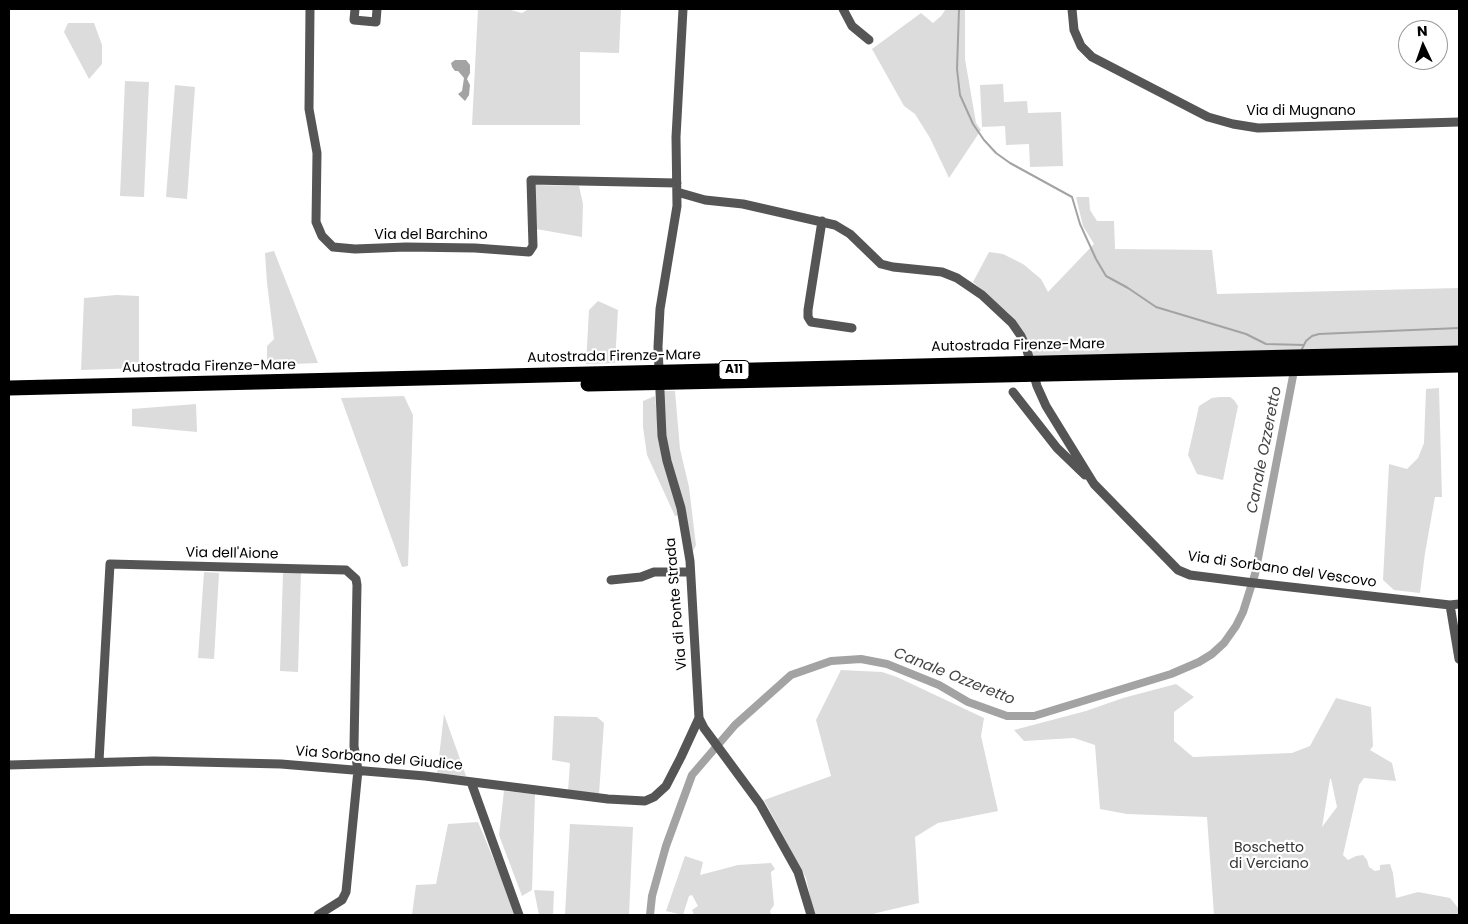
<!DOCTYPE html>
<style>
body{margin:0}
#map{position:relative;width:1468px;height:924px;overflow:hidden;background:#fff;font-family:Poppins,sans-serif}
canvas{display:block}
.frame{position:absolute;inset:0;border:10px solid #000;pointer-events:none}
.north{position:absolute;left:1398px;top:20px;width:50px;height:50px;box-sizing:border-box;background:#fff;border:1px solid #999;border-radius:50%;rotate:357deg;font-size:14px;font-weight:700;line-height:20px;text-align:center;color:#000}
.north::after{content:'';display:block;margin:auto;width:18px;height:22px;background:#000;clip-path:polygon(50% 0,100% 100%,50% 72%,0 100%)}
</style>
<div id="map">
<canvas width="1468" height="924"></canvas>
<div class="frame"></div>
<div class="north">N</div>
</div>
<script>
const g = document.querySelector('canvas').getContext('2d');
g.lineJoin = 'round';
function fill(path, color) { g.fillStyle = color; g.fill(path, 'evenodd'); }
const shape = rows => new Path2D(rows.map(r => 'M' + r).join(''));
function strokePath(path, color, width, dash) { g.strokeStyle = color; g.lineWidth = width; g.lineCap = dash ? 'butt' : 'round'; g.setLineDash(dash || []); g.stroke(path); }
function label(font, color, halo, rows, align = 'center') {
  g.font = font + ' Poppins,sans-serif'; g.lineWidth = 4.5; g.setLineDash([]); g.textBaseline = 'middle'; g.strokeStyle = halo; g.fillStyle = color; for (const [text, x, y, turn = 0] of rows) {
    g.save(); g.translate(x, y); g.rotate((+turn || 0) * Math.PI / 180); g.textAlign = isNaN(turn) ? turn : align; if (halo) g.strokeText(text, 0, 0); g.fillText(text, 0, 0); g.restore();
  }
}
fill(shape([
 [478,9,507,9,522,13,529,9,621,9,619,53,580,52,580,125,472,125],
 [946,9,965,9,965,59,976,123,981,130,949,178,930,138,915,114,904,106,872,49,921,13,933,23,941,16],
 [68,23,94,23,102,45,102,64,89,79,64,32],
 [125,81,149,82,144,197,120,196],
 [1003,84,1004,102,1027,101,1028,113,1061,112,1063,166,1030,167,1029,144,1006,145,1005,126,982,127,980,85],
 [175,85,195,87,187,199,166,197],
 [534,185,579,186,583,204,582,237,536,229],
 [1076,197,1089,197,1090,210,1097,221,1114,221,1115,249,1212,250,1217,294,1459,288,1459,346,1033,357,1023,331,1008,313,973,282,989,252,1003,254,1023,264,1041,279,1048,292,1094,244,1083,226],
 [274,251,318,363,267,365,267,346,274,339,267,283,265,253],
 [116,295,139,296,139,368,81,370,84,298],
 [598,301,618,310,615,363,586,364,589,310],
 [1439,388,1442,497,1435,497,1425,553,1420,593,1394,590,1383,580,1389,464,1407,469,1418,458,1424,443,1426,389],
 [662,391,675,391,680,449,689,487,694,529,696,545,693,551,664,443],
 [404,396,413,415,408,566,402,567,341,398],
 [655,396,658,426,680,515,675,516,647,455,643,427,643,401],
 [1220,397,1230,397,1234,400,1238,406,1223,480,1197,474,1188,455,1199,406,1212,398],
 [196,404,197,432,132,426,132,409],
 [204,572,219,573,214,659,198,658],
 [283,573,301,573,298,672,280,671],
 [841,670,882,672,897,677,984,718,981,736,998,811,938,823,915,837,919,903,868,915,814,915,806,878,764,800,831,776,816,720],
 [1176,684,1194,697,1174,712,1174,741,1193,757,1292,753,1310,746,1336,698,1371,707,1373,746,1370,750,1392,763,1396,781,1364,778,1359,785,1343,855,1348,860,1356,856,1363,855,1367,860,1369,867,1375,871,1380,870,1380,865,1390,864,1393,873,1396,898,1418,892,1450,898,1459,909,1459,915,1214,915,1207,817,1127,814,1100,809,1095,745,1074,738,1024,741,1014,730,1086,711,1123,698],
 [1331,779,1337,807,1322,827,1330,779],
 [444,714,466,776,437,774],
 [554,716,597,717,604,723,599,794,568,791,570,763,552,760],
 [504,791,535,794,532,890,522,896,499,835],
 [478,822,511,901,515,915,412,915,416,885,436,884,448,824],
 [570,824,633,827,629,915,565,915],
 [685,856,703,862,700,875,738,865,771,863,775,869,771,872,774,905,770,911,771,915,694,915,692,910,698,906,692,895,689,896,683,915,666,911],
 [534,890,554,891,553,915,539,915]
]), '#dcdcdc');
fill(shape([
 [455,60,466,60,470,65,470,73,467,79,470,85,469,95,465,101,458,94,462,91,464,78,458,71,455,71,452,67,451,63]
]), '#a3a3a3');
strokePath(shape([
 [959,9,957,69,960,95,973,124,984,140,996,153,1010,163,1072,197,1080,224,1096,259,1106,276,1128,288,1156,307,1246,334,1266,344,1304,345],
 [1302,349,1306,341,1312,336,1319,334,1459,328]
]), '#a3a3a3', 2);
strokePath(shape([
 [650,915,652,896,666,846,692,775,735,725,791,675,831,661,861,659,887,664,939,685,968,702,1007,716,1034,716,1171,674,1199,662,1212,654,1224,643,1236,626,1243,612,1255,574,1293,376]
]), '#a3a3a3', 8);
strokePath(shape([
 [310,9,309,109,317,153,316,222,322,236,333,247,355,249,406,247,475,248,529,252,533,246,531,180,677,183],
 [355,9,354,20,376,22,377,9],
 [683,9,676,137,677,206,660,309,658,347,662,436,667,461,681,508,690,561,699,718,704,728,760,804,798,872,811,915],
 [843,9,852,26,869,40],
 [1072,9,1074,30,1081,46,1092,57,1208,117,1233,124,1258,128,1459,122],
 [677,192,705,200,743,204,835,225,850,234,881,264,893,267,942,272,957,278,982,295,1012,323,1021,336,1026,347,1037,386,1046,406,1094,484,1178,570,1190,575,1246,582,1450,605,1459,604],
 [822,221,808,310,808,317,811,322,852,328],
 [1013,392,1057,448,1085,475],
 [611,580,641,577,654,572,690,572],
 [1450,605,1459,659],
 [99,761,110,564,346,570,356,579,357,585,354,746,358,770,346,892,342,900,318,915],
 [9,765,154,761,281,764,425,776,608,799,645,801,654,797,666,786,681,757,699,718],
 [471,782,519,915]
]), '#555', 9);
strokePath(shape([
 [588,384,1459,365],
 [9,388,1459,353]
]), '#000', 15);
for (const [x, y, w] of [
 [734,370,30]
]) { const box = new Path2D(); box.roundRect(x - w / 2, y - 9.5, w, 19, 4); g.fillStyle = '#fff'; g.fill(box); strokePath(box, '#000', 1); }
label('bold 12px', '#000', null, [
 ["A11",734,370]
]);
label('14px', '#000', '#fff', [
 ["Via di Mugnano",1301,111],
 ["Via del Barchino",431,235],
 ["Autostrada Firenze-Mare",1018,346,-1],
 ["Autostrada Firenze-Mare",614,357,-1],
 ["Autostrada Firenze-Mare",209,367,-1],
 ["Via dell'Aione",232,554,1],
 ["Via di Sorbano del Vescovo",1282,570,8],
 ["Via di Ponte Strada",677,604,-95],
 ["Via Sorbano del Giudice",379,759,5]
]);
label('14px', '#333', '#fff', [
 ["Boschetto",1269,848],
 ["di Verciano",1269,864]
]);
label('italic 15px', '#444', '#fff', [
 ["Canale Ozzeretto",1265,450,-79],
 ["Canale Ozzeretto",954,677,22]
]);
</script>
